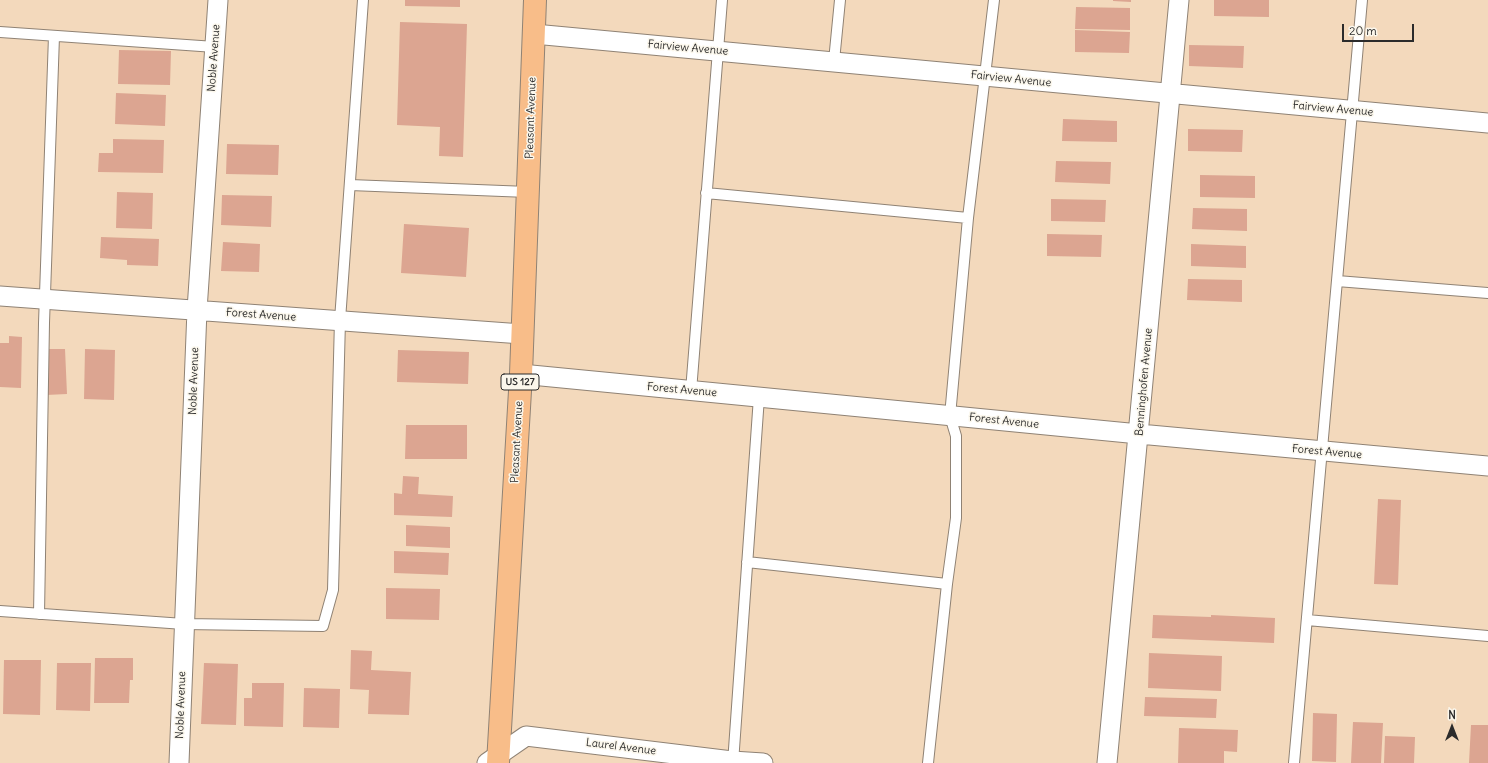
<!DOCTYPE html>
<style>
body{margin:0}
#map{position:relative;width:1488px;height:763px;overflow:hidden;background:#f3d9bc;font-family:Delius,sans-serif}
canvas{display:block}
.north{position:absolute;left:1432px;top:707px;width:40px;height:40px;-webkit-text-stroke:3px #fbf7ec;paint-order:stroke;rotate:0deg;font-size:11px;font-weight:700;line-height:16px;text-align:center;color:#2b2b2b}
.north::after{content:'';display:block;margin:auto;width:14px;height:18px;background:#2b2b2b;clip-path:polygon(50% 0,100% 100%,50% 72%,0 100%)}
.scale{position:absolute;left:1342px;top:24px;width:72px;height:18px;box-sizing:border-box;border:2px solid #2b2b2b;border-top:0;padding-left:5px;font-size:12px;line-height:14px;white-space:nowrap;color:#2b2b2b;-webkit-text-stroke:3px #fbf7ec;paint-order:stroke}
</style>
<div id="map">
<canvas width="1488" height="763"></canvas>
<div class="north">N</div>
<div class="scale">20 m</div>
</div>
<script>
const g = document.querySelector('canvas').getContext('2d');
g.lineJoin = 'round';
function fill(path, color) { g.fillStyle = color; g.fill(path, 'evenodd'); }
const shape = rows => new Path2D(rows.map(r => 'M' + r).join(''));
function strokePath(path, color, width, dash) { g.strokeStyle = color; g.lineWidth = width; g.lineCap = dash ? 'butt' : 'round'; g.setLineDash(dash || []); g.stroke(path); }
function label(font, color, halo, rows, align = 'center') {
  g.font = font + ' Delius,sans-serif'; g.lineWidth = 3; g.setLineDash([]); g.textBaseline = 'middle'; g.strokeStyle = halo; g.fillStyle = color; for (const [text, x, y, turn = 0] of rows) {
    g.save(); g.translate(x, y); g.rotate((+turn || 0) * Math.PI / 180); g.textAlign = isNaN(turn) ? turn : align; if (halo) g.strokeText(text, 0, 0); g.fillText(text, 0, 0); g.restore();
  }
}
fill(shape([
 [405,0,460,0,460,7,405,6],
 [1113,0,1131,0,1131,2,1113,1],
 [1214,0,1269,0,1269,17,1214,16],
 [1076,7,1130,8,1130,30,1075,29],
 [400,22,467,24,463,157,439,156,440,127,397,125],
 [1075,30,1130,32,1129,53,1075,52],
 [1189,45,1244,46,1243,68,1189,66],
 [119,50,171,51,170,85,118,84],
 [116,93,166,95,165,126,115,124],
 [1063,119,1117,121,1117,142,1062,141],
 [1188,129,1243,130,1242,152,1188,151],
 [113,139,164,140,163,173,98,172,99,153,113,153],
 [227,144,279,145,278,175,226,174],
 [1056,161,1111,162,1110,184,1055,182],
 [1200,175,1255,176,1255,198,1200,197],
 [117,192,153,193,152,229,116,228],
 [222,195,272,196,271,227,221,225],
 [1051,199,1106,200,1105,222,1051,221],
 [1193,208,1247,209,1247,231,1192,229],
 [404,224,469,228,466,277,401,273],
 [1047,234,1102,235,1101,257,1047,256],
 [101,237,159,239,158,266,127,265,127,260,100,258],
 [223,242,260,244,259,272,221,271],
 [1191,244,1246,246,1246,268,1191,266],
 [1188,279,1242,280,1242,302,1187,300],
 [9,336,22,337,21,388,0,387,0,343,9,343],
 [44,349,65,349,67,394,46,395],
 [85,349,115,350,114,400,84,399],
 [398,350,469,352,468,384,397,382],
 [406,425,467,425,467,459,405,459],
 [403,476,419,477,418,494,453,496,452,517,394,515,394,493,402,494],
 [1378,499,1401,500,1398,585,1374,584],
 [406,525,450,527,450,548,406,546],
 [394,551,449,553,448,575,394,573],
 [386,588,440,589,439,620,386,619],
 [1153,615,1211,617,1211,615,1275,618,1274,643,1152,638],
 [351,650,372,651,371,670,411,672,409,715,368,714,369,690,350,689],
 [1149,653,1222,656,1221,691,1148,688],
 [95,658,133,658,133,680,130,680,129,703,94,703],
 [4,660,41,660,40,715,3,714],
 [57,663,91,663,90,711,56,710],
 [204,663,238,664,236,725,201,724],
 [252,683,284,683,283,727,244,726,244,698,252,698],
 [304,688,340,689,339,728,303,727],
 [1145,697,1217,699,1216,718,1144,716],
 [1313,713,1337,714,1336,762,1312,761],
 [1353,722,1383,723,1381,763,1351,763],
 [1471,725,1488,725,1488,763,1469,763],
 [1179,728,1238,730,1237,752,1224,751,1224,763,1178,763],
 [1385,736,1415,737,1414,763,1384,763]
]), '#dca591');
const service = shape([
 [0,32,215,47],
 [834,61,840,0],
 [350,185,528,192],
 [706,193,968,218],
 [1337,281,1488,293],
 [691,391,722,0],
 [747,562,947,584],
 [0,611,184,624,323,626,333,590,340,320,363,0],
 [39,614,44,323,54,36],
 [1307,620,1488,636],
 [733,763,759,397],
 [928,763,947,584,956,518,956,436,950,416,968,218,994,0],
 [1294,763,1362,0]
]);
const minor = shape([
 [534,34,1488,123],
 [0,296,522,334],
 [521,374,1139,434,1488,466],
 [179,763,197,310,218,0],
 [487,763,526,736,732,761,763,763],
 [1107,763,1179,0]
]);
const primary = shape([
 [498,763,521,374,535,0]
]);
strokePath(service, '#8f8274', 12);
strokePath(minor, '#8f8274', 21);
strokePath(primary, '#8f8274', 24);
strokePath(service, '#fff', 10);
strokePath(minor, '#fff', 19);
strokePath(primary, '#f8bd89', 22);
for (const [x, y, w] of [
 [520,382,38]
]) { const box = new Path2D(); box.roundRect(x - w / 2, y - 8, w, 16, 3); g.fillStyle = '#fbf7ec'; g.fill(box); strokePath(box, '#2b2b2b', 1); }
label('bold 10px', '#2b2b2b', null, [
 ["US 127",520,382]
]);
label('11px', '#2b2b2b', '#fbf7ec', [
 ["Fairview Avenue",688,48,5],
 ["Noble Avenue",214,58,-86],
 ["Fairview Avenue",1011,79,6],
 ["Fairview Avenue",1333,109,5],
 ["Pleasant Avenue",531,118,-88],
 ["Forest Avenue",261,315,4],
 ["Noble Avenue",194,381,-88],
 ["Benninghofen Avenue",1144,382,-85],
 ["Forest Avenue",682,390,5],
 ["Forest Avenue",1004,421,6],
 ["Pleasant Avenue",517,442,-87],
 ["Forest Avenue",1327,452,5],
 ["Noble Avenue",181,705,-88],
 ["Laurel Avenue",621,747,7]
]);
</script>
